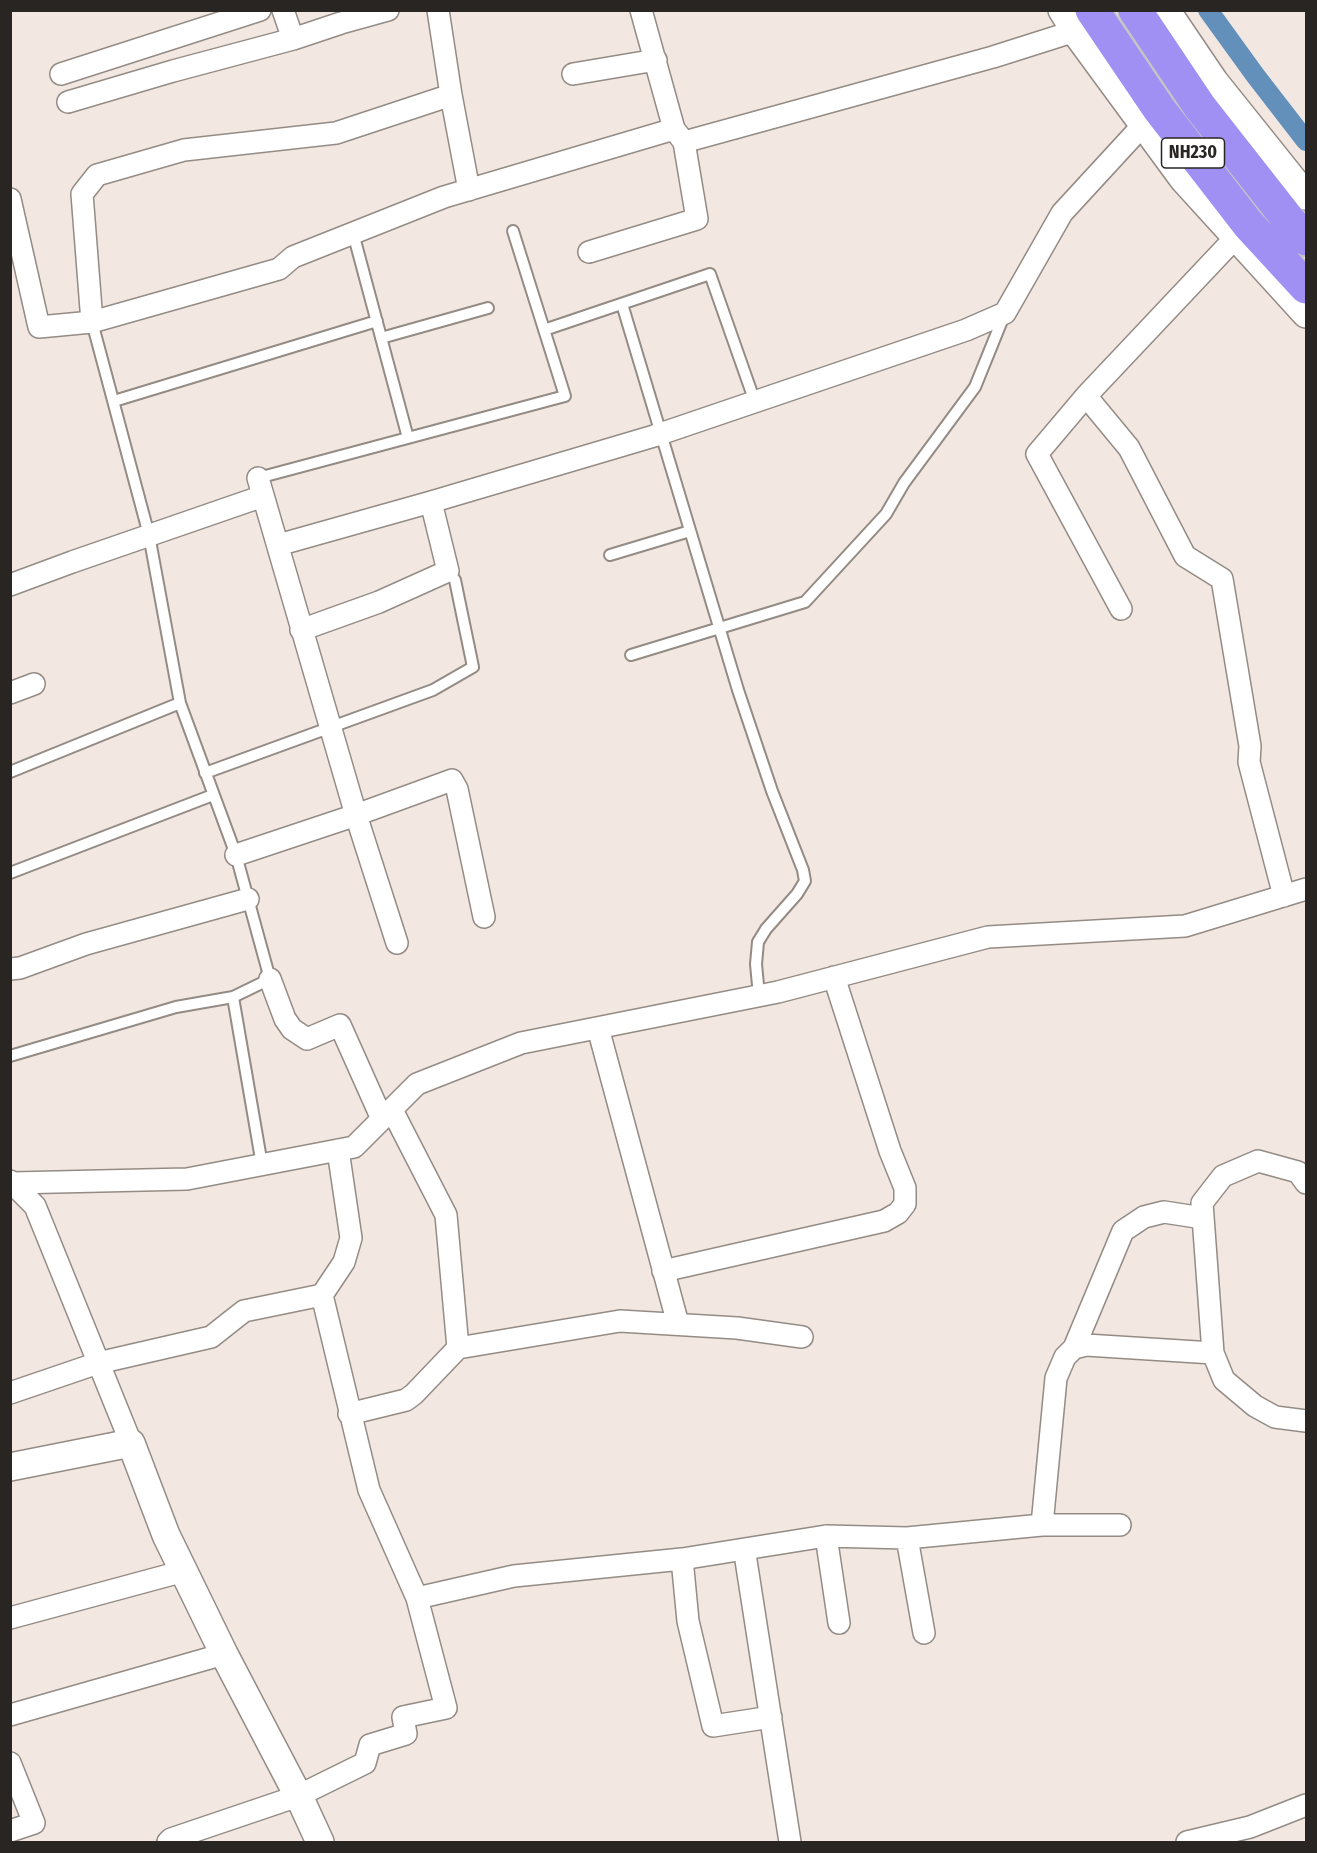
<!DOCTYPE html>
<style>
body{margin:0}
#map{position:relative;width:1317px;height:1853px;overflow:hidden;background:#f2e8e1;font-family:"Fira Sans Condensed",sans-serif}
canvas{display:block}
.frame{position:absolute;inset:0;border:12px solid #292523;pointer-events:none}
</style>
<div id="map">
<canvas width="1317" height="1853"></canvas>
<div class="frame"></div>
</div>
<script>
const g = document.querySelector('canvas').getContext('2d');
g.lineJoin = 'round';
const shape = rows => new Path2D(rows.map(r => 'M' + r).join(''));
function strokePath(path, color, width, dash) { g.strokeStyle = color; g.lineWidth = width; g.lineCap = dash ? 'butt' : 'round'; g.setLineDash(dash || []); g.stroke(path); }
function label(font, color, halo, rows, align = 'center') {
  g.font = font + ' "Fira Sans Condensed",sans-serif'; g.lineWidth = 4.5; g.setLineDash([]); g.textBaseline = 'middle'; g.strokeStyle = halo; g.fillStyle = color; for (const [text, x, y, turn = 0] of rows) {
    g.save(); g.translate(x, y); g.rotate((+turn || 0) * Math.PI / 180); g.textAlign = isNaN(turn) ? turn : align; if (halo) g.strokeText(text, 0, 0); g.fillText(text, 0, 0); g.restore();
  }
}
strokePath(shape([
 [1208,10,1255,75,1306,141]
]), '#6390ba', 20);
const service = shape([
 [353,233,408,438],
 [622,304,738,690,772,791,803,870,805,881,797,894,766,929,758,942,756,964,759,996],
 [544,330,710,274,755,402],
 [381,338,488,308],
 [114,401,377,321],
 [258,478,565,396,513,231],
 [610,555,690,531],
 [631,655,805,602,886,514,904,483,975,387,1005,313],
 [10,772,180,703],
 [205,773,433,690,473,667,455,580,448,571],
 [10,873,213,795],
 [233,997,262,1165],
 [10,1056,176,1007,233,997,270,979,236,855,180,703,149,535,92,322]
]);
const minor = shape([
 [283,10,293,39],
 [438,10,451,95,469,190],
 [641,10,674,129],
 [61,74,260,10],
 [573,74,656,60],
 [68,102,173,71,293,39,341,23,388,10],
 [10,199,39,327,92,322,279,269,293,257,444,197,674,129,684,142,993,57,1075,31],
 [589,252,697,219,684,142],
 [92,322,82,194,97,175,184,150,336,133,451,95],
 [1086,396,1129,448,1185,556,1222,579,1250,746,1249,762,1284,896],
 [258,478,356,815,397,943],
 [278,545,431,502,654,436,966,330,1005,313,1062,213,1143,125],
 [10,585,72,562,263,496],
 [1121,609,1037,454,1086,396,1236,237],
 [301,630,379,602,448,571,431,502],
 [10,693,34,684],
 [236,855,356,815,452,780,457,789,484,917],
 [10,969,20,968,86,944,248,899],
 [270,979,285,1019,292,1029,307,1039,340,1025,382,1119],
 [598,1028,678,1324],
 [392,1110,446,1215,458,1348],
 [10,1181,35,1206,131,1443],
 [13,1183,187,1179,354,1147,417,1084,521,1043,778,992,988,937,1185,926,1306,889],
 [663,1271,884,1221,898,1213,905,1204,905,1188,890,1151,834,977],
 [1074,1348,1123,1231,1144,1217,1164,1212,1203,1218],
 [1213,1353,1202,1203,1223,1176,1258,1161,1298,1172,1306,1183],
 [10,1393,98,1363,211,1337,244,1311,322,1295],
 [349,1414,406,1400,414,1394,458,1348,620,1321,737,1328,802,1337],
 [1042,1525,1120,1525],
 [826,1536,839,1623],
 [907,1538,924,1633],
 [745,1554,790,1842],
 [682,1559,688,1621,713,1726,771,1717],
 [417,1598,514,1576,682,1559,826,1536,907,1538,1042,1525,1056,1378,1065,1357,1074,1348,1086,1345,1213,1353,1224,1380,1255,1406,1275,1417,1306,1421],
 [10,1618,184,1571],
 [10,1715,224,1654],
 [10,1763,34,1823,10,1831],
 [168,1842,171,1839,298,1796,365,1763,370,1745,406,1734,403,1717,446,1708,417,1598,369,1490,322,1295,344,1262,351,1238,338,1150],
 [1187,1842,1250,1827,1306,1805]
]);
const tertiary = shape([
 [1062,10,1079,37,1184,180,1306,314],
 [1166,10,1214,81,1306,196],
 [10,1467,131,1443,166,1535,224,1654,303,1805,320,1842]
]);
const trunk = shape([
 [1092,10,1159,109,1248,224,1306,287],
 [1135,10,1200,107,1291,223,1306,239]
]);
strokePath(service, '#948b85', 14);
strokePath(minor, '#948b85', 24);
strokePath(tertiary, '#948b85', 30);
strokePath(trunk, '#c7c6c6', 36);
strokePath(service, '#fff', 10);
strokePath(minor, '#fff', 21);
strokePath(tertiary, '#fff', 27);
strokePath(trunk, '#a090f3', 33);
for (const [x, y, w] of [
 [1193,153,63]
]) { const box = new Path2D(); box.roundRect(x - w / 2, y - 15, w, 30, 4.5); g.fillStyle = '#fff'; g.fill(box); strokePath(box, '#292523', 1.5); }
label('bold 18px', '#292523', null, [
 ["NH230",1193,153]
]);
</script>
